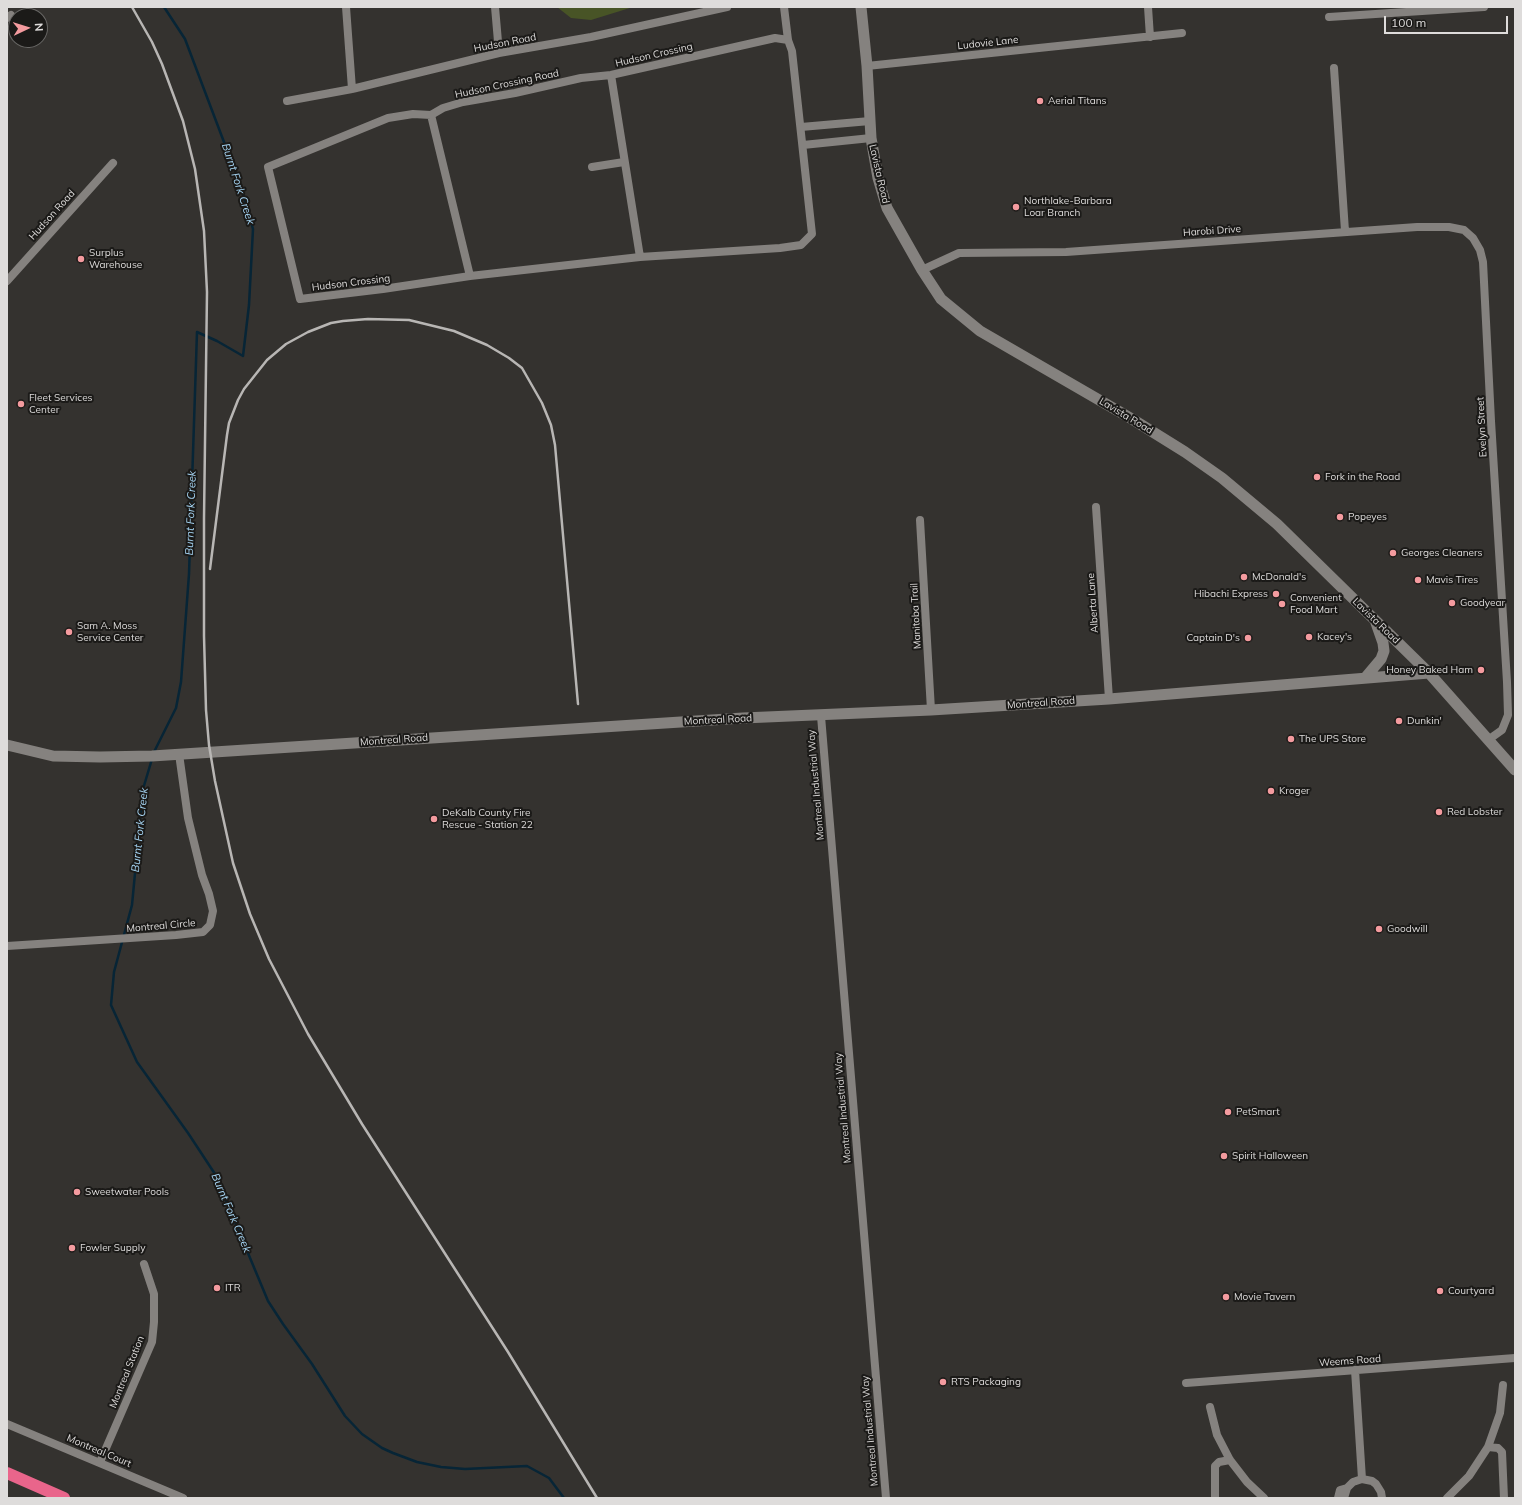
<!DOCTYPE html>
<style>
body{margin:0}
#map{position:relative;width:1522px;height:1505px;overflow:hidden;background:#34322f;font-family:Mulish,sans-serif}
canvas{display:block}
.frame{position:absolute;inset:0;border:8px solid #dedcdb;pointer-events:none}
.north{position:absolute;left:8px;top:8px;width:40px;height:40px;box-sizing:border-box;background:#1b1a18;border:1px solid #696866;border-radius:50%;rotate:86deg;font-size:11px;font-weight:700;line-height:16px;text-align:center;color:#dedcdb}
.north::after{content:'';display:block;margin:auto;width:14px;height:18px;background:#f49b9f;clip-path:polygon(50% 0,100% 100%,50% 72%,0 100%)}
.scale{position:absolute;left:1384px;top:16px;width:124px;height:18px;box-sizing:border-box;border:2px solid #dedcdb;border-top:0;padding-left:5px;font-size:12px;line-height:14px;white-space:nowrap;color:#dedcdb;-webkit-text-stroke:3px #1b1a18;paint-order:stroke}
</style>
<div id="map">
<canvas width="1522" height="1505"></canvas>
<div class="frame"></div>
<div class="north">N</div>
<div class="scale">100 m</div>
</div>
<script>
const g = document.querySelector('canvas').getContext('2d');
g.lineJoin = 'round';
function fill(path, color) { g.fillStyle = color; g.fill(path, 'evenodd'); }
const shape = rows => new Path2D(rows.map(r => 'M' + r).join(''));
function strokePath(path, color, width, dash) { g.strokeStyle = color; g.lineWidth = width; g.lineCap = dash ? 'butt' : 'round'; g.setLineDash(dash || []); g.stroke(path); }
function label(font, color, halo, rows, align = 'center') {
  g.font = font + ' Mulish,sans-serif'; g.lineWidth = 4; g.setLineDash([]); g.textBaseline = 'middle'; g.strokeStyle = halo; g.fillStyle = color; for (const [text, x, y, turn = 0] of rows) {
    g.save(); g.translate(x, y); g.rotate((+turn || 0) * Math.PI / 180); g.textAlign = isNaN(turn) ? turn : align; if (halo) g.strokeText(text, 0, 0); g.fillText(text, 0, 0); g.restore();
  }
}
fill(shape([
 [557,7,633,7,591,20,571,18]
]), '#485426');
strokePath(shape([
 [154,752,176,708,181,682,189,574,197,332,217,341,243,356,249,305,253,229,241,187,185,39,164,7],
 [152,759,143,789,132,905,114,972,111,1005,137,1062,188,1133,215,1174,268,1301,283,1324,312,1364,345,1416,362,1434,382,1448,393,1453,417,1462,441,1467,465,1469,527,1466,549,1478,564,1498]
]), '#072536', 2.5);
strokePath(shape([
 [346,7,352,89],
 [495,7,499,53],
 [1148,7,1150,37],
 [1329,17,1484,7],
 [7,18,11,15],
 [867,66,1182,33],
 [1334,68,1345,231],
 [611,75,640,257],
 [287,101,352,89,499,53,591,37,727,7],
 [431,115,413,114,388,118,268,167,300,299,383,289,470,276,640,257,780,248,801,245,812,234,792,51,788,40,784,7],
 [431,115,443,108,463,102,515,93,581,78,611,75,775,38,788,40],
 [431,115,470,276],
 [801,127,870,121],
 [803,145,871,138],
 [592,167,624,162],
 [922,270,959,253,1066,252,1417,227,1449,227,1464,230,1473,238,1480,250,1483,262,1491,421,1507,682,1508,715,1502,730,1488,740],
 [7,281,113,163],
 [1096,507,1109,699],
 [920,520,931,710],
 [821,716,886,1498],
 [7,946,176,935,203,932,210,925,213,911,209,894,202,875,188,818,179,754],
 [1355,1370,1362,1479],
 [1186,1383,1515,1358],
 [1210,1407,1217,1435,1230,1460,1247,1482,1264,1498],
 [7,1424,183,1498],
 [1488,1447,1498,1448,1502,1452,1504,1498],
 [100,1462,152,1342,154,1322,154,1294,144,1264],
 [1215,1498,1215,1466,1219,1462,1230,1460],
 [1338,1498,1340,1490,1347,1488,1353,1482,1362,1479,1372,1481,1376,1484,1381,1492,1382,1498],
 [1344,1498,1347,1488],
 [1447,1498,1469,1476,1488,1447,1500,1413,1503,1385]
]), '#85827f', 8);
strokePath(shape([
 [861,7,867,66,871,138,878,178,887,208,922,270,941,299,980,331,1132,419,1185,452,1222,478,1277,524,1429,673,1515,770],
 [1365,678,1381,659,1384,651,1383,643,1376,623],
 [7,745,53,756,100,757,152,756,743,718,931,710,1109,699,1429,673]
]), '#85827f', 11);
strokePath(shape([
 [7,1473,64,1498]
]), '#e9658b', 12);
strokePath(shape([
 [132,7,152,42,162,64,183,121,195,169,204,231,207,292,204,518,204,636,206,710,209,745,215,781,233,863,250,914,269,959,308,1034,362,1124,508,1352,597,1498],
 [210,569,227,435,229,423,238,400,244,389,267,360,286,344,308,332,331,323,343,321,368,319,409,320,454,331,487,345,509,358,522,368,542,403,551,425,555,445,578,704]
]), '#b8b6b4', 2.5);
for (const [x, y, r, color] of [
 [1040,101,4,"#f49b9f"],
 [1016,207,4,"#f49b9f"],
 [81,259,4,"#f49b9f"],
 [21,404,4,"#f49b9f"],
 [1317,477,4,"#f49b9f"],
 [1340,517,4,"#f49b9f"],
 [1393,553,4,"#f49b9f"],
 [1244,577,4,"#f49b9f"],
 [1418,580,4,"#f49b9f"],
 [1276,594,4,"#f49b9f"],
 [1452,603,4,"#f49b9f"],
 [1282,604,4,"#f49b9f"],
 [69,632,4,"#f49b9f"],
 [1309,637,4,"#f49b9f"],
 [1248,638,4,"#f49b9f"],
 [1481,670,4,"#f49b9f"],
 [1399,721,4,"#f49b9f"],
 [1291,739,4,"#f49b9f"],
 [1271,791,4,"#f49b9f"],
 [1439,812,4,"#f49b9f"],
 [434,819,4,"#f49b9f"],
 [1379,929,4,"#f49b9f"],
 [1228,1112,4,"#f49b9f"],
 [1224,1156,4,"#f49b9f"],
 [77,1192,4,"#f49b9f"],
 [72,1248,4,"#f49b9f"],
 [217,1288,4,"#f49b9f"],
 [1440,1291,4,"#f49b9f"],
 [1226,1297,4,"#f49b9f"],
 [943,1382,4,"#f49b9f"]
]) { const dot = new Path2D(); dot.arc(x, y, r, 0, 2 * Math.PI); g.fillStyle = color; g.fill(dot); strokePath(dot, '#1b1a18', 1.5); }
label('10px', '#dedcdb', '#1b1a18', [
 ["Hudson Road",505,43,-11],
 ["Ludovie Lane",988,43,-6],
 ["Hudson Crossing",654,55,-13],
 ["Hudson Crossing Road",507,84,-12],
 ["Lavista Road",879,174,77],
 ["Hudson Road",52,215,-48],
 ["Harobi Drive",1212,231,-4],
 ["Hudson Crossing",351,283,-7],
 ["Lavista Road",1126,416,31],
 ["Evelyn Street",1482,427,-93],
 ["Alberta Lane",1093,603,-94],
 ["Manitoba Trail",916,616,-93],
 ["Lavista Road",1376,621,44],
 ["Montreal Road",1041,703,-4],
 ["Montreal Road",718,720,-3],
 ["Montreal Road",394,740,-4],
 ["Montreal Industrial Way",816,785,-95],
 ["Montreal Circle",161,926,-5],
 ["Montreal Industrial Way",843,1108,-95],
 ["Weems Road",1350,1361,-4],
 ["Montreal Station",127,1372,-68],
 ["Montreal Industrial Way",870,1431,-95],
 ["Montreal Court",99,1451,23]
]);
label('10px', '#dedcdb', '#1b1a18', [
 ["Aerial Titans",1048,101],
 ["Northlake-Barbara",1024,201],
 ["Loar Branch",1024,213],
 ["Surplus",89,253],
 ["Warehouse",89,265],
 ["Fleet Services",29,398],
 ["Center",29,410],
 ["Fork in the Road",1325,477],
 ["Popeyes",1348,517],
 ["Georges Cleaners",1401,553],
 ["McDonald's",1252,577],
 ["Mavis Tires",1426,580],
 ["Hibachi Express",1268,594,"right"],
 ["Convenient",1290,598],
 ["Food Mart",1290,610],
 ["Goodyear",1460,603],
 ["Sam A. Moss",77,626],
 ["Service Center",77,638],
 ["Kacey's",1317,637],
 ["Captain D's",1240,638,"right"],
 ["Honey Baked Ham",1473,670,"right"],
 ["Dunkin'",1407,721],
 ["The UPS Store",1299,739],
 ["Kroger",1279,791],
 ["Red Lobster",1447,812],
 ["DeKalb County Fire",442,813],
 ["Rescue - Station 22",442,825],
 ["Goodwill",1387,929],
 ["PetSmart",1236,1112],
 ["Spirit Halloween",1232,1156],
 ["Sweetwater Pools",85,1192],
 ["Fowler Supply",80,1248],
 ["ITR",225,1288],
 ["Courtyard",1448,1291],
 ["Movie Tavern",1234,1297],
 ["RTS Packaging",951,1382]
], 'left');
label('italic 11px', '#a6d5f4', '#1b1a18', [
 ["Burnt Fork Creek",238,184,72],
 ["Burnt Fork Creek",191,513,-88],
 ["Burnt Fork Creek",140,830,-84],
 ["Burnt Fork Creek",231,1213,67]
]);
</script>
